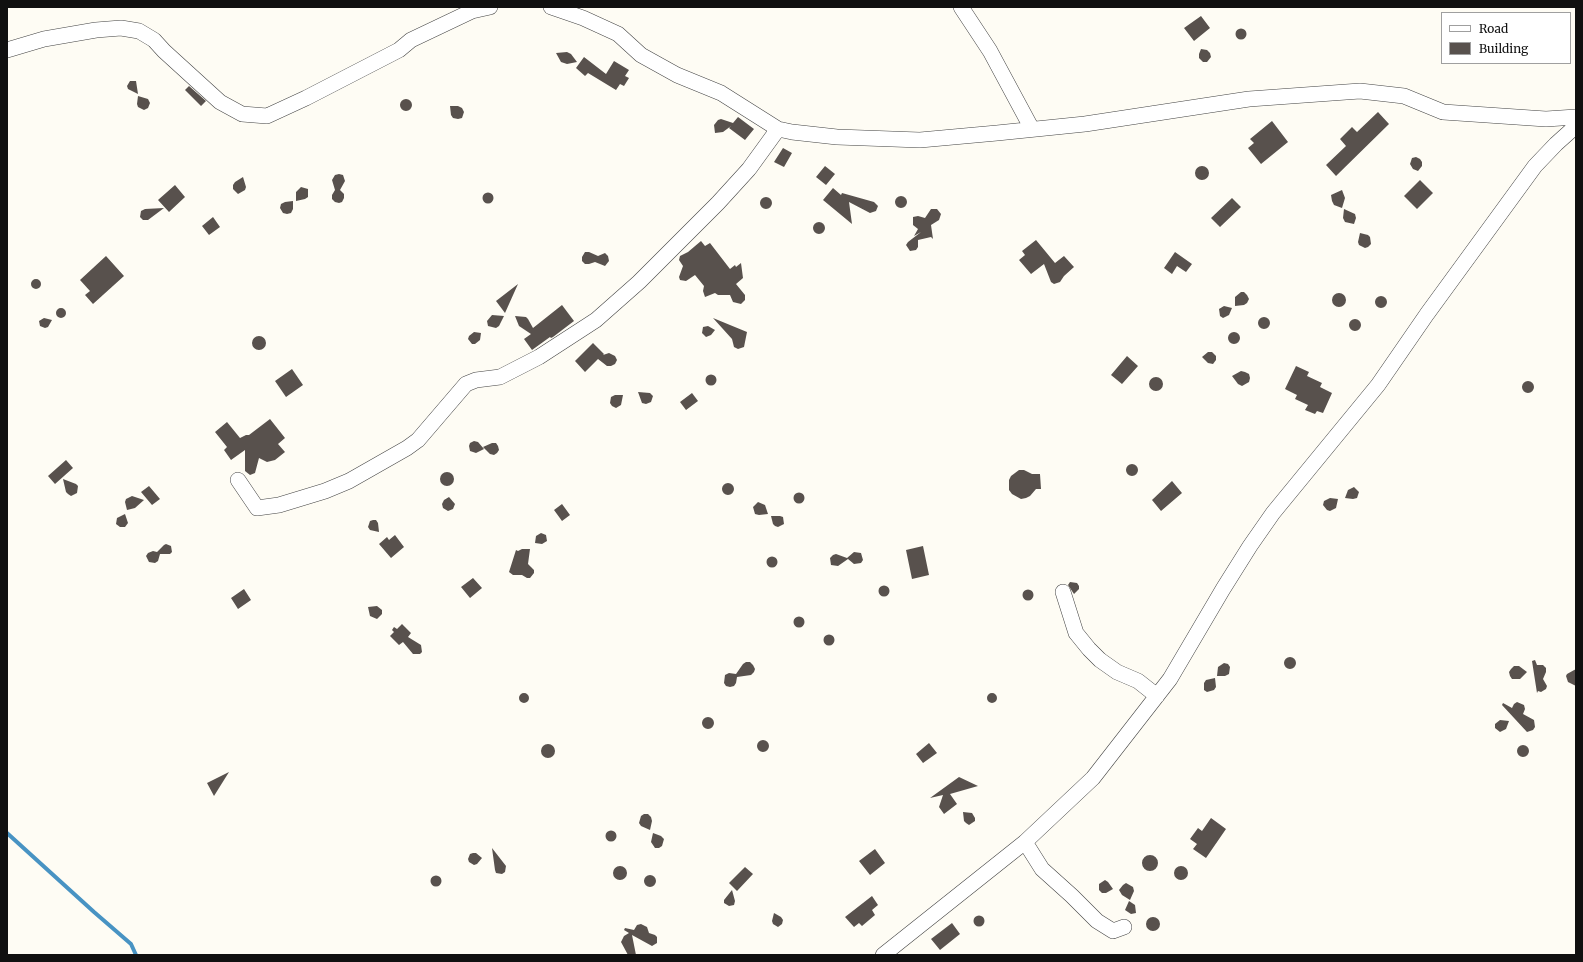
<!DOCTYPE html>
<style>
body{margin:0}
#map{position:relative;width:1583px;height:962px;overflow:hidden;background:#fefcf4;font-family:Merriweather,serif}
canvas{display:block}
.frame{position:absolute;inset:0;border:8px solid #101010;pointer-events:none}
.legend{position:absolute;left:1441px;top:12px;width:130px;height:52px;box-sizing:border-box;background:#fff;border:1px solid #9f9f9f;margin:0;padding:5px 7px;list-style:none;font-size:12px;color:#101010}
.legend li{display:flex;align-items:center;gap:8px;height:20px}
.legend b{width:20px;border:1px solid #9f9f9f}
</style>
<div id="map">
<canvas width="1583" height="962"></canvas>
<div class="frame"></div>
<ul class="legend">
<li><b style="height:5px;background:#fff"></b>Road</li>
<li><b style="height:11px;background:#58514d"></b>Building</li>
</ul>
</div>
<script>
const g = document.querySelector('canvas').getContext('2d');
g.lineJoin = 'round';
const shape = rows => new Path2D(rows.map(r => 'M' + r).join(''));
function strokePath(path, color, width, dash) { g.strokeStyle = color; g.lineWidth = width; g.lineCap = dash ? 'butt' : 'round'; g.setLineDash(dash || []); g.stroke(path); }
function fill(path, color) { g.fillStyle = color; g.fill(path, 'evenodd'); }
strokePath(shape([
 [7,833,94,912,131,944,136,955]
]), '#4893c3', 4);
fill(shape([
 [1201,16,1210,28,1194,41,1184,28],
 '1235.5 34a5.5 5.5 0 1 1 11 0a5.5 5.5 0 1 1-11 0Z',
 [1201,49,1207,50,1210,53,1211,57,1207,62,1203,62,1199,58,1199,54],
 [567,52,571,54,577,62,567,64,561,62,556,53],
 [584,57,606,74,614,61,629,70,625,76,629,78,624,86,620,84,616,90,588,73,585,76,576,68],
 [130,81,136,81,138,94,128,89,127,86],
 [189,86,206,101,201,106,185,90],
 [138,96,148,99,150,103,148,108,144,110,138,107,137,104],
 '400 105a6 6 0 1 1 12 0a6 6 0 1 1-12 0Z',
 [450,106,458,106,462,108,464,112,462,118,458,119,453,118,451,115],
 [1378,112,1389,124,1336,176,1326,165,1346,146,1340,139,1352,127,1357,132],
 [738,117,754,129,745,140,729,128,731,126,723,132,715,133,714,125,718,120,721,119,733,123],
 [1272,121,1288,142,1261,164,1248,148,1254,143,1250,139],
 [783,148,792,153,784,167,774,162],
 [1416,157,1420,159,1422,162,1422,166,1418,171,1413,169,1410,164,1412,158],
 [825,166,835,174,826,185,816,177],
 '1195 173a7 7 0 1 1 14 0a7 7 0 1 1-14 0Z',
 [339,174,343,175,345,181,340,190,344,194,344,198,342,202,339,203,335,202,332,199,332,195,335,190,332,180,335,175],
 [243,177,246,187,245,190,238,194,233,189,233,185,235,182],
 [1420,180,1433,193,1417,209,1404,196],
 [175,185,185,197,169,212,158,200],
 [301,187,308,189,308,197,305,199,296,201,296,192],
 [833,188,841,195,842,193,874,202,878,206,876,211,870,213,849,202,852,224,823,200],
 [1342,190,1345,198,1342,208,1334,205,1332,201,1331,195],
 '482.5 198a5.5 5.5 0 1 1 11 0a5.5 5.5 0 1 1-11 0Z',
 '895 202a6 6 0 1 1 12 0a6 6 0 1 1-12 0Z',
 '760 203a6 6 0 1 1 12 0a6 6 0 1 1-12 0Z',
 [1232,198,1241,207,1220,227,1211,218],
 [293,201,293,209,291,213,287,214,283,213,280,208,281,204,285,202],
 [164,208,148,220,143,220,140,217,141,211,145,209],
 [931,209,937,209,941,214,939,220,931,225,933,239,931,237,918,240,918,247,916,250,910,251,906,245,908,242,921,232,914,236,918,229,913,225,913,217,918,216,925,218],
 [1344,209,1355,214,1356,218,1354,224,1345,222,1343,218],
 [213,217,220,227,209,235,202,226],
 '813 228a6 6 0 1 1 12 0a6 6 0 1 1-12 0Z',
 [1360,233,1368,235,1370,237,1371,244,1368,247,1365,248,1359,245,1358,242],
 [1036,240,1055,263,1064,256,1074,267,1064,276,1060,282,1054,284,1051,282,1044,264,1031,274,1019,260,1025,255,1022,251],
 [701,241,705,246,710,243,730,269,735,265,736,267,741,263,743,278,736,284,745,295,745,300,741,304,733,302,730,295,718,295,715,293,705,297,703,291,704,286,695,275,686,281,680,280,679,277,683,266,679,260,680,256,688,252],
 [585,252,589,252,598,256,605,253,608,256,609,261,605,266,595,262,589,264,585,264,582,261,582,257],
 [1175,252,1192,264,1186,272,1177,266,1172,274,1164,268],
 [106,256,124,276,93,304,85,295,90,291,80,280],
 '31 284a5 5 0 1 1 10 0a5 5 0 1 1-10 0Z',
 [518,284,505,313,496,301],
 [1241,292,1244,292,1247,295,1249,299,1247,303,1244,305,1235,306,1235,297],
 '1332 300a7 7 0 1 1 14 0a7 7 0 1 1-14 0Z',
 '1375 302a6 6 0 1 1 12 0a6 6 0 1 1-12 0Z',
 [562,305,574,321,553,337,551,338,550,337,532,350,524,339,531,334,519,326,515,316,526,317,528,319,533,328],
 [1224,306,1232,308,1229,315,1223,318,1220,316,1219,309],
 '56 313a5 5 0 1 1 10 0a5 5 0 1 1-10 0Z',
 [492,315,504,316,499,326,496,328,488,326,487,321],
 '1258 323a6 6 0 1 1 12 0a6 6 0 1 1-12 0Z',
 [44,318,52,320,48,327,45,328,40,326,39,321],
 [713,318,747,332,744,347,738,349,734,347,732,339],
 '1349 325a6 6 0 1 1 12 0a6 6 0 1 1-12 0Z',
 [708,326,715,330,711,335,706,337,702,333,703,327],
 '1228 338a6 6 0 1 1 12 0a6 6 0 1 1-12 0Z',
 [474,332,481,333,480,340,475,344,472,344,468,339,469,336],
 '252 343a7 7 0 1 1 14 0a7 7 0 1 1-14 0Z',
 [593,343,604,354,603,355,609,353,615,356,617,360,615,364,611,366,607,366,598,359,585,372,575,361],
 [1208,352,1212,352,1216,356,1216,360,1213,364,1208,363,1202,357],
 [1127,356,1138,366,1122,384,1111,375],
 [1296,366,1309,372,1307,376,1322,383,1320,387,1332,393,1323,413,1317,411,1315,414,1305,410,1308,405,1295,399,1297,395,1285,389],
 [292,369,303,385,286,397,275,381],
 [1241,371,1245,372,1249,374,1250,378,1249,382,1242,386,1238,384,1232,376],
 '705.5 380a5.5 5.5 0 1 1 11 0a5.5 5.5 0 1 1-11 0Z',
 '1149 384a7 7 0 1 1 14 0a7 7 0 1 1-14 0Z',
 '1522 387a6 6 0 1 1 12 0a6 6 0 1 1-12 0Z',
 [638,392,650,393,653,396,651,402,646,404,642,403],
 [692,393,698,401,686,410,680,402],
 [615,395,623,395,621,405,616,408,612,406,610,403,611,397],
 [270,419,285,438,278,444,285,452,275,460,267,462,259,458,255,473,250,475,245,471,245,450,231,460,224,450,227,447,215,432,227,422,240,438,246,435,249,435],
 [474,441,478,442,484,449,476,453,470,451,469,446,470,443],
 [492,443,496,443,498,446,499,450,497,453,494,455,490,454,483,447],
 [66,460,73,468,55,484,48,476],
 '1126 470a6 6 0 1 1 12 0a6 6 0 1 1-12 0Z',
 [1019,470,1024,470,1032,474,1040,474,1041,489,1036,489,1030,496,1026,498,1021,499,1012,494,1009,490,1009,480,1011,476],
 '440 479a7 7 0 1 1 14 0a7 7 0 1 1-14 0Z',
 [63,479,76,484,78,486,77,493,71,496,68,494,66,492],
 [1172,481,1182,493,1161,511,1152,500],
 '722 489a6 6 0 1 1 12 0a6 6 0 1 1-12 0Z',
 [149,486,160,499,152,505,141,492],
 [1354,487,1359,492,1357,498,1353,499,1345,498,1348,490],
 '793.5 498a5.5 5.5 0 1 1 11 0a5.5 5.5 0 1 1-11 0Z',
 [132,496,144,500,135,508,127,510,125,502,126,499],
 [449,497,455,504,453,509,448,511,443,508,442,504,444,500],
 [1330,498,1338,499,1336,508,1330,511,1327,510,1323,505,1324,501],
 [758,502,765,505,768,514,759,515,755,514,753,507],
 [562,504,570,515,562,521,554,510],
 [125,514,128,523,125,527,120,527,116,524,117,518],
 [771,516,780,516,783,517,784,524,778,527,775,526,773,524],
 [373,520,376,520,378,523,379,532,370,530,368,527,370,521],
 [541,533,546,535,547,541,542,544,535,543,536,536],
 [395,535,404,547,391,558,379,544,387,537,389,540],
 [166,544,171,546,172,552,170,554,160,554,158,561,155,563,149,562,146,556,148,553,153,551,157,552,164,545],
 [923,546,929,575,912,579,906,550],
 [522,549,530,549,528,564,534,570,534,573,530,578,527,578,522,575,513,575,509,572,516,550,518,551],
 [854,552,861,553,863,560,861,563,854,564,848,559,838,566,831,565,830,558,833,555,836,554,847,558],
 '766.5 562a5.5 5.5 0 1 1 11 0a5.5 5.5 0 1 1-11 0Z',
 [473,578,482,588,470,598,461,587],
 [1070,582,1077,583,1079,586,1079,589,1074,594,1068,585],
 '878.5 591a5.5 5.5 0 1 1 11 0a5.5 5.5 0 1 1-11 0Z',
 [244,589,251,600,238,609,231,598],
 '1022.5 595a5.5 5.5 0 1 1 11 0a5.5 5.5 0 1 1-11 0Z',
 [377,606,382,610,382,614,377,619,370,616,368,607],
 '793.5 622a5.5 5.5 0 1 1 11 0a5.5 5.5 0 1 1-11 0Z',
 [402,624,411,633,408,637,421,645,422,652,420,654,413,654,403,642,399,645,390,636,394,632,392,630,394,627,397,629],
 '823.5 640a5.5 5.5 0 1 1 11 0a5.5 5.5 0 1 1-11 0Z',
 '1284 663a6 6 0 1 1 12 0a6 6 0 1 1-12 0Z',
 [1535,660,1537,665,1543,665,1546,668,1546,672,1543,679,1547,686,1546,689,1541,692,1538,691,1537,693,1532,661],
 [746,662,750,662,753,665,755,669,754,672,751,675,737,677,736,683,734,686,730,687,726,686,724,683,725,675,729,673,736,674,743,664],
 [1224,663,1228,664,1230,667,1229,674,1225,676,1217,676,1218,667],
 [1514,666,1519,666,1527,672,1520,679,1512,679,1510,676,1509,672,1511,669],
 [1576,669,1576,686,1568,682,1566,676,1567,674],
 [1215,678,1216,687,1214,690,1207,692,1204,690,1204,683,1206,680],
 '987 698a5 5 0 1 1 10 0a5 5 0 1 1-10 0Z',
 '519 698a5 5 0 1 1 10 0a5 5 0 1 1-10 0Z',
 [1517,702,1524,705,1525,709,1523,714,1534,720,1535,727,1533,730,1527,732,1502,705,1503,703,1512,708,1514,704],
 '702 723a6 6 0 1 1 12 0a6 6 0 1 1-12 0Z',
 [1500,720,1509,721,1506,729,1500,732,1495,728,1495,724],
 '757 746a6 6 0 1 1 12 0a6 6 0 1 1-12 0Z',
 [929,743,937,753,923,763,916,754],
 '541 751a7 7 0 1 1 14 0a7 7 0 1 1-14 0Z',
 '1517 751a6 6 0 1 1 12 0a6 6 0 1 1-12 0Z',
 [229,772,214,796,207,783],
 [959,777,978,786,950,794,957,804,944,814,939,807,943,795,930,798],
 [963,812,972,813,975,818,975,821,969,825,966,823,964,821],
 [644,814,648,814,651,817,652,821,650,830,641,826,639,823,641,816],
 [1211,818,1226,829,1206,858,1193,849,1197,844,1190,839,1198,828,1202,831],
 '605.5 836a5.5 5.5 0 1 1 11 0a5.5 5.5 0 1 1-11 0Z',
 [653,833,661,836,664,839,662,846,659,848,655,848,651,842],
 [492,848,506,866,505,872,502,874,496,873,495,870],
 [875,849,885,863,870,875,859,861],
 [473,853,476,853,482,858,477,864,474,865,469,862,468,859,470,854],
 '1142 863a8 8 0 1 1 16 0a8 8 0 1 1-16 0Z',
 '1174 873a7 7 0 1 1 14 0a7 7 0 1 1-14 0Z',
 '613 873a7 7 0 1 1 14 0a7 7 0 1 1-14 0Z',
 [745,867,753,874,737,891,729,883],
 '644 881a6 6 0 1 1 12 0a6 6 0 1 1-12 0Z',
 '430.5 881a5.5 5.5 0 1 1 11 0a5.5 5.5 0 1 1-11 0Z',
 [1105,880,1108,882,1113,889,1106,893,1102,893,1099,890,1099,884],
 [1126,883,1133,887,1134,891,1130,900,1122,895,1119,890,1123,885],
 [732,890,735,901,734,905,729,906,724,903,724,900],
 [872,896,878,905,872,910,875,915,862,926,859,923,854,927,845,917],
 [1129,901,1135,905,1136,913,1131,914,1125,910],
 [774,913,781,917,783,920,782,924,778,927,773,924,772,921],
 '973.5 921a5.5 5.5 0 1 1 11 0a5.5 5.5 0 1 1-11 0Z',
 '1146 924a7 7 0 1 1 14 0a7 7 0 1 1-14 0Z',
 [952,923,960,934,940,950,931,939],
 [641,924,647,927,649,933,655,935,657,937,657,943,652,946,632,935,636,955,628,955,621,942,624,936,629,933,624,930,625,928,634,930,637,925]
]), '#58514d');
const minor = shape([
 [551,7,583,18,618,34,641,55,677,75,721,93,778,129,792,132,837,137,920,140,997,133,1085,124,1249,99,1360,91,1404,96,1443,112,1546,119,1576,117],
 [961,7,990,51,1032,129],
 [7,50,44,39,96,30,121,28,139,31,154,40,164,51,220,102,242,114,267,116,306,98,399,50,411,40,472,11,490,7],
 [238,480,257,508,279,505,325,491,349,481,407,448,418,440,466,384,476,380,500,377,539,357,596,320,639,282,718,203,749,169,778,129],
 [1063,592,1076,633,1089,649,1100,660,1117,672,1138,681,1157,696],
 [1025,842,1042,869,1072,896,1097,921,1113,931,1124,927],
 [883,955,1025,842,1093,778,1170,679,1223,589,1250,546,1273,513,1378,385,1427,314,1535,166,1556,144,1576,126]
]);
strokePath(minor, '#434343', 16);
strokePath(minor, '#fff', 15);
</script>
